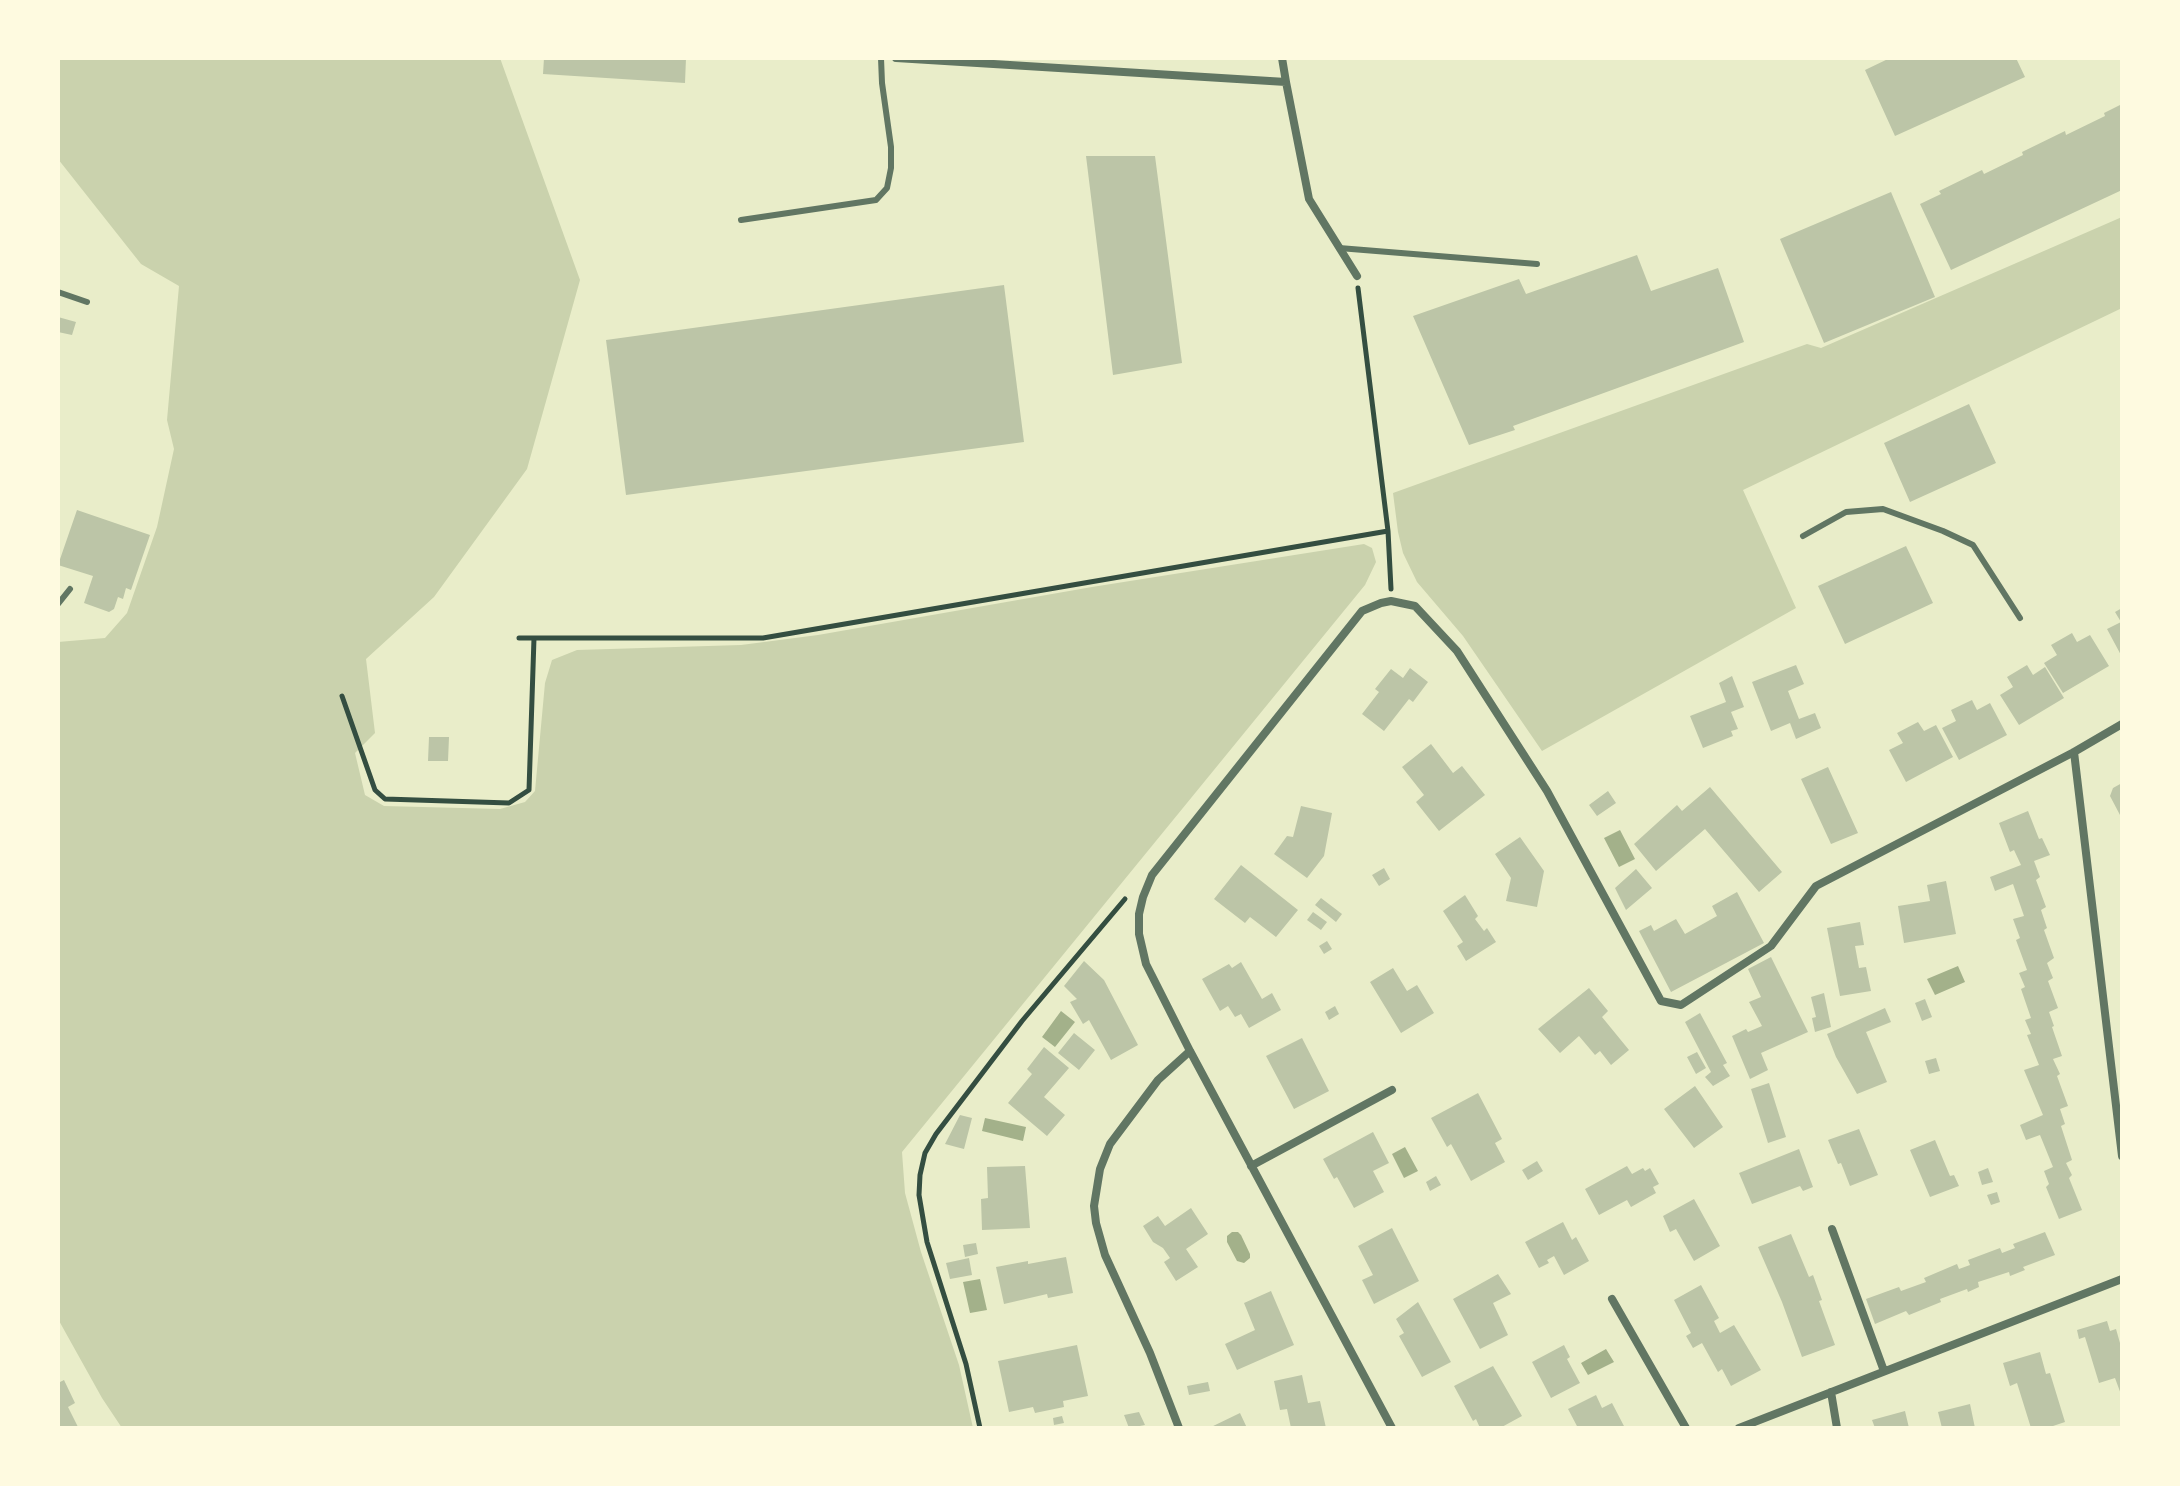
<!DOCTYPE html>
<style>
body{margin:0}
#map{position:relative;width:2180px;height:1486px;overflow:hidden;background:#e9edc9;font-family:"Golos Text",sans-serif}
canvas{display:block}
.frame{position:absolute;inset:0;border:60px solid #fefae0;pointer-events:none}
</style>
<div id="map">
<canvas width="2180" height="1486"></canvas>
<div class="frame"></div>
</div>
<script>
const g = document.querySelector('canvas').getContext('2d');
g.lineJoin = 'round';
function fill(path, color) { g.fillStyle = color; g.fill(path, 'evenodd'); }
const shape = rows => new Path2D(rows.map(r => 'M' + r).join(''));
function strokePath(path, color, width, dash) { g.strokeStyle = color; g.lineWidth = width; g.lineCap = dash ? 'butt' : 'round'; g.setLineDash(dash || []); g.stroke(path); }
fill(shape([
 [58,58,500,58,580,280,527,469,434,597,366,659,375,733,355,753,365,795,384,806,500,809,525,802,535,791,545,683,552,660,577,650,741,645,818,635,1092,587,1364,544,1372,548,1376,562,1365,585,902,1152,905,1193,921,1252,959,1365,973,1428,122,1428,102,1398,58,1319,58,642,105,638,127,613,157,527,174,449,167,420,179,286,141,264,58,159],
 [2122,217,2122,308,1743,490,1796,608,1542,751,1463,636,1417,582,1403,553,1398,532,1393,493,1807,344,1821,348]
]), '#cad2ad');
fill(shape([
 [1620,830,1635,859,1619,867,1604,838],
 [1958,966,1965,982,1935,995,1927,979],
 [1061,1011,1075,1022,1055,1047,1042,1037],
 [985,1118,1026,1127,1023,1141,982,1131],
 [1405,1147,1418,1171,1404,1178,1392,1154],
 [1232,1232,1238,1232,1241,1235,1250,1254,1250,1258,1244,1263,1237,1261,1227,1242,1227,1236],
 [980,1279,987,1310,970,1313,963,1282],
 [1606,1349,1614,1362,1588,1375,1581,1363]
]), '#a3b18a');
fill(shape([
 [544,58,686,58,685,83,543,74],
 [1890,58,2016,58,2025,77,1895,136,1865,70],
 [2122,104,2122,190,1951,270,1920,204,1941,194,1939,191,1982,170,1984,174,2023,155,2022,152,2065,131,2066,135,2105,116,2104,113],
 [1086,156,1155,156,1182,363,1113,375],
 [1891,192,1935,297,1824,343,1780,239],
 [1637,255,1651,291,1718,268,1744,342,1513,426,1515,430,1469,445,1413,316,1519,279,1526,294],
 [1004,285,1024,442,626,495,606,340],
 [58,317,76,322,72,335,58,332],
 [1969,404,1996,463,1910,502,1884,443],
 [77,510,150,535,131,590,126,588,123,599,118,597,114,609,109,612,84,603,93,576,58,565],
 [1906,546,1933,603,1845,644,1818,586],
 [2122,608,2122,657,2107,629,2121,622,2115,612],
 [2072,633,2077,642,2090,635,2109,666,2063,693,2044,663,2057,655,2051,645],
 [1796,665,1804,684,1788,691,1799,719,1815,713,1821,728,1796,739,1790,723,1771,731,1752,682],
 [2027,665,2033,675,2045,667,2064,698,2019,725,2000,695,2013,687,2007,677],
 [1410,668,1428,682,1413,702,1409,699,1384,731,1362,714,1379,692,1375,689,1391,669,1403,678],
 [1732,676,1744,707,1731,712,1738,729,1731,731,1733,736,1703,748,1690,716,1726,702,1719,683],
 [1972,700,1977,710,1990,703,2007,735,1959,760,1942,728,1956,721,1951,710],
 [1918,722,1924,731,1936,725,1953,757,1906,782,1889,750,1903,743,1897,733],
 [429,737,449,737,448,761,428,761],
 [1431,744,1453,773,1462,766,1485,795,1439,831,1416,802,1424,795,1402,767],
 [1828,767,1858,833,1831,844,1801,779],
 [2122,783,2122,814,2120,815,2110,796,2113,788],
 [1710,787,1782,872,1759,892,1705,829,1656,871,1634,844,1677,805,1682,811],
 [1608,791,1616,803,1597,816,1589,805],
 [1301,806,1332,813,1324,856,1307,878,1274,854,1287,836,1293,837],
 [2028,811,2039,839,2042,838,2050,855,2034,861,2040,877,2036,880,2046,907,2041,910,2047,928,2044,930,2054,958,2047,963,2053,978,2048,981,2058,1008,2049,1012,2054,1026,2052,1027,2062,1056,2053,1059,2060,1074,2057,1076,2068,1106,2060,1109,2065,1124,2061,1126,2072,1160,2066,1163,2072,1175,2069,1178,2082,1210,2059,1219,2046,1187,2049,1184,2044,1171,2053,1167,2040,1135,2026,1140,2020,1125,2043,1115,2024,1070,2039,1065,2027,1035,2031,1034,2025,1020,2031,1018,2021,989,2025,987,2019,973,2027,970,2016,940,2020,938,2013,919,2024,916,2013,884,1995,891,1990,877,2021,865,2014,850,2010,852,1999,823],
 [1520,837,1544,871,1537,907,1506,901,1511,878,1495,854],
 [1241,865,1298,910,1276,937,1250,917,1245,923,1214,899],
 [1384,868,1390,879,1379,886,1372,875],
 [1636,869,1652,888,1626,910,1615,888],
 [1946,881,1956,934,1904,943,1898,906,1930,901,1927,885],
 [1737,892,1764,943,1671,992,1639,931,1651,925,1654,931,1676,919,1685,934,1717,916,1712,906],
 [1465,895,1478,916,1475,919,1484,931,1487,928,1496,942,1466,961,1457,946,1463,942,1443,911],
 [1321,898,1342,914,1336,922,1315,905],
 [1313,912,1327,922,1321,930,1307,920],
 [1860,922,1864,945,1855,946,1859,968,1866,967,1871,991,1840,996,1827,928],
 [1327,941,1332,949,1324,954,1319,946],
 [1771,957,1808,1032,1761,1053,1768,1070,1750,1079,1732,1036,1746,1029,1748,1032,1762,1026,1749,1002,1761,997,1748,969],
 [1084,961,1104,980,1138,1045,1111,1060,1089,1020,1083,1024,1070,1002,1077,999,1064,986],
 [1241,962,1262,999,1272,993,1281,1010,1249,1028,1241,1014,1235,1017,1228,1006,1220,1011,1202,979,1229,964,1232,968],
 [1393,968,1407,991,1417,985,1434,1013,1401,1033,1370,982],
 [1589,988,1608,1011,1602,1017,1629,1050,1611,1065,1600,1051,1595,1055,1579,1036,1560,1053,1538,1029],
 [1824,993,1831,1027,1815,1032,1812,1018,1816,1017,1811,997],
 [1925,999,1932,1017,1922,1021,1915,1003],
 [1335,1006,1339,1014,1329,1020,1325,1012],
 [1885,1008,1891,1022,1866,1032,1887,1082,1857,1094,1836,1057,1827,1034],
 [1700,1013,1727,1063,1723,1065,1730,1076,1713,1086,1705,1077,1711,1072,1685,1022],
 [1074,1033,1095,1050,1079,1070,1058,1053],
 [1302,1038,1329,1091,1294,1109,1266,1056],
 [1044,1047,1069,1068,1044,1097,1065,1115,1047,1136,1008,1103,1032,1074,1027,1069],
 [1697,1052,1706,1068,1696,1074,1687,1057],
 [1936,1058,1940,1071,1929,1074,1925,1061],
 [1769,1083,1786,1137,1768,1143,1751,1089],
 [1695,1086,1723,1127,1694,1148,1664,1109],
 [1478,1093,1502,1139,1495,1143,1505,1162,1471,1181,1451,1144,1447,1147,1431,1118],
 [960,1115,972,1118,964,1149,945,1144],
 [1859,1129,1878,1175,1850,1186,1841,1163,1838,1164,1828,1140],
 [1373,1132,1389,1163,1373,1171,1384,1192,1354,1208,1337,1177,1334,1179,1323,1159],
 [1935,1140,1950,1176,1954,1175,1959,1186,1930,1197,1910,1150],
 [1799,1149,1813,1187,1803,1191,1800,1186,1752,1204,1739,1173],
 [1537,1161,1543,1171,1528,1180,1522,1170],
 [1025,1166,1030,1228,982,1230,981,1199,988,1198,987,1167],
 [1627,1166,1632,1174,1643,1168,1645,1171,1650,1168,1659,1184,1653,1187,1656,1193,1631,1207,1627,1200,1599,1215,1585,1189],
 [1988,1168,1993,1182,1982,1185,1978,1172],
 [1436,1176,1441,1185,1430,1191,1426,1182],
 [1997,1192,2000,1202,1991,1205,1987,1195],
 [1694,1199,1720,1246,1694,1261,1676,1229,1670,1232,1663,1216],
 [1191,1208,1208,1234,1186,1249,1198,1267,1176,1281,1164,1262,1170,1258,1163,1248,1153,1242,1143,1226,1158,1216,1165,1226],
 [1563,1222,1572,1240,1576,1237,1589,1261,1564,1275,1554,1256,1547,1260,1549,1263,1539,1268,1525,1242],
 [1392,1228,1419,1281,1374,1304,1362,1280,1373,1275,1358,1246],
 [2045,1232,2055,1255,2023,1267,2025,1270,2010,1276,2009,1272,1978,1282,1979,1287,1968,1292,1967,1289,1940,1299,1941,1302,1909,1315,1906,1311,1875,1324,1866,1299,1899,1287,1901,1291,1926,1282,1924,1278,1957,1264,1959,1269,1970,1265,1968,1260,2000,1248,2002,1253,2015,1248,2013,1244],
 [1791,1234,1809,1277,1813,1275,1822,1300,1819,1301,1835,1345,1802,1357,1782,1302,1758,1247],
 [976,1243,978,1254,965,1257,963,1245],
 [1066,1257,1073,1293,1048,1298,1047,1294,1004,1304,996,1267,1028,1261,1028,1264],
 [969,1258,972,1275,950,1279,946,1263],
 [1498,1274,1511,1294,1493,1303,1508,1335,1480,1349,1453,1299],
 [1701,1285,1719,1318,1714,1321,1720,1333,1734,1325,1761,1370,1731,1386,1722,1369,1718,1372,1702,1343,1693,1348,1686,1336,1691,1333,1674,1300],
 [1271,1291,1294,1345,1237,1370,1225,1344,1255,1330,1244,1303],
 [1418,1302,1451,1362,1422,1377,1399,1336,1404,1333,1396,1319],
 [2107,1321,2110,1331,2116,1329,2122,1350,2122,1397,2115,1378,2099,1383,2085,1337,2079,1339,2077,1330],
 [1077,1345,1088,1396,1063,1401,1064,1407,1035,1413,1033,1407,1009,1412,998,1361],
 [1564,1345,1570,1357,1567,1359,1580,1383,1551,1398,1532,1362],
 [2040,1352,2046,1374,2050,1373,2065,1422,2047,1428,2031,1428,2017,1383,2010,1386,2003,1363],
 [1493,1366,1522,1416,1500,1428,1480,1428,1476,1419,1473,1421,1454,1386],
 [1302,1375,1308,1403,1320,1401,1326,1428,1291,1428,1287,1409,1280,1410,1274,1381],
 [64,1380,75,1403,68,1407,78,1427,77,1428,58,1428,58,1383],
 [1208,1382,1210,1391,1189,1395,1187,1386],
 [1596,1395,1602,1408,1612,1403,1625,1428,1578,1428,1568,1409],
 [1970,1404,1975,1428,1942,1428,1938,1412],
 [1905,1411,1909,1428,1875,1428,1872,1420],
 [1139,1412,1145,1425,1129,1428,1124,1415],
 [1240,1413,1247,1428,1209,1428],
 [1062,1416,1064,1423,1054,1425,1053,1418]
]), '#bcc5a7');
strokePath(shape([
 [1358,288,1388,531,1391,589],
 [519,638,763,638,1388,531],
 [342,696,375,790,385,799,509,803,529,790,534,638],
 [980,1428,966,1364,927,1242,919,1195,920,1175,925,1153,936,1134,1022,1021,1125,899]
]), '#344e41', 5);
strokePath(shape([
 [741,220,876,200,887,188,891,168,891,147,882,83,881,58],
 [1339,248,1537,264],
 [58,292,87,302],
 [1803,536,1846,512,1883,509,1943,531,1973,545,2020,618],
 [58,604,70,589]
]), '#617663', 6);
strokePath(shape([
 [896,58,1286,82,1282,58],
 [1286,82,1309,199,1357,276],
 [2074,752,2122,1156],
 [1251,1166,1392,1090],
 [1832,1229,1884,1371],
 [1612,1299,1686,1428],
 [1831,1392,1837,1428],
 [1179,1428,1150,1353,1105,1255,1096,1223,1094,1206,1100,1169,1110,1144,1158,1080,1190,1051],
 [1392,1428,1190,1051,1146,964,1139,934,1139,914,1143,897,1152,875,1362,611,1381,603,1391,601,1415,606,1457,651,1547,791,1661,1001,1681,1005,1771,946,1816,886,2074,752,2122,724],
 [1739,1428,2122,1279]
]), '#617663', 8);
</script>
